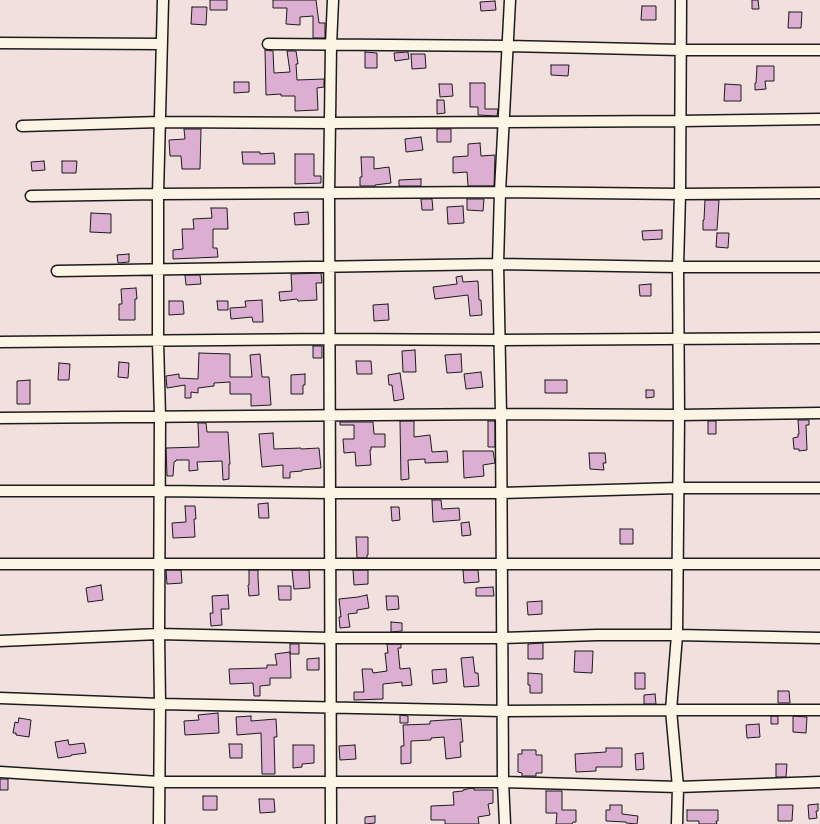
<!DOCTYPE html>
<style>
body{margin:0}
canvas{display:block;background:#f2e0df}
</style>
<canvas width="820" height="824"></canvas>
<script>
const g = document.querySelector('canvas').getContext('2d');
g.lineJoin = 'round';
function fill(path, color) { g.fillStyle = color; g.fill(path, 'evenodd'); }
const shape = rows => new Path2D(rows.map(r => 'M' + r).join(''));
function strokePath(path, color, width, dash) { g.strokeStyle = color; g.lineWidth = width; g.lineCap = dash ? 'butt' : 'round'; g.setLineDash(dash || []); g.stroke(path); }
const building = shape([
 [210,0,227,0,227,10,210,10,210,0],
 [273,0,316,0,319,23,325,23,325,38,313,38,313,16,300,17,300,25,286,24,287,8,273,8,273,0],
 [752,0,758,0,759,9,752,9,752,0],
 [495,1,496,10,481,11,480,2,495,1],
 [642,6,656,6,656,20,641,20,642,6],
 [192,7,207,7,206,25,191,24,192,7],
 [789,12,802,12,801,28,788,28,789,12],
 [265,50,273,51,274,73,290,72,287,51,296,51,298,64,296,64,297,80,324,79,324,87,317,88,318,110,295,111,295,96,281,96,281,94,266,95,265,50],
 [365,52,377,53,377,68,365,68,365,52],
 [408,52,409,59,395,61,394,53,408,52],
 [411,54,425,54,426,68,412,69,411,54],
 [551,65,569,65,568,76,551,75,551,65],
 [757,66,774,66,774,81,765,81,766,89,755,90,755,83,756,83,757,66],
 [234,82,249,82,249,92,234,93,234,82],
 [470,83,485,83,485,109,498,109,497,116,478,115,478,107,470,107,470,83],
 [439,84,452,84,453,96,440,97,439,84],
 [725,84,741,85,741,101,724,101,725,84],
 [437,100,444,100,445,113,437,114,437,100],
 [184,129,201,129,200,169,182,169,181,156,170,156,169,140,185,139,184,129],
 [437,129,451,129,451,142,437,142,437,129],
 [421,137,423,150,406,152,405,139,421,137],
 [480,143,481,156,495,155,494,186,468,186,467,172,453,173,453,157,468,156,468,144,480,143],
 [242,152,260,152,260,154,274,153,275,164,243,164,242,152],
 [295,154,314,154,314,176,321,176,321,183,295,184,295,154],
 [361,157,374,157,374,169,389,167,391,183,375,185,375,186,360,186,360,177,362,177,361,157],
 [44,161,45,170,32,171,31,162,44,161],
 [62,161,77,161,76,173,62,173,62,161],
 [421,179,421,186,399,186,399,180,421,179],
 [421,199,432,199,433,210,422,210,421,199],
 [467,199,484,199,483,211,467,210,467,199],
 [705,200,719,200,717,230,703,230,703,220,704,220,705,200],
 [463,206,464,223,448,224,447,207,463,206],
 [211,208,227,208,228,229,213,229,213,248,217,248,218,257,173,259,173,250,183,249,182,229,194,229,193,219,212,218,211,208],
 [308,212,309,224,295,225,294,213,308,212],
 [91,213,111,214,111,233,90,232,91,213],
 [662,230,662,239,643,240,642,231,662,230],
 [717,233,729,233,728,248,716,247,717,233],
 [129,254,129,262,118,263,117,255,129,254],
 [321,273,322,283,316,283,317,300,298,301,297,299,280,301,279,292,292,291,291,274,321,273],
 [185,275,200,275,201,284,186,285,185,275],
 [462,276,463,282,478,281,479,300,481,300,482,315,470,316,468,295,435,299,433,287,457,284,456,277,462,276],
 [651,284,651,296,640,296,639,285,651,284],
 [136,288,137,299,135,299,135,320,119,320,119,304,122,304,121,289,136,288],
 [262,300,263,322,253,322,252,317,231,319,230,308,246,307,245,301,262,300],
 [169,301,183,301,184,314,169,315,169,301],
 [217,301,228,301,228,310,218,310,217,301],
 [388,304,389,320,374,321,373,305,388,304],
 [313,346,322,346,322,358,313,358,313,346],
 [415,350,416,372,403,372,402,351,415,350],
 [199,353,230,354,230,377,252,377,250,355,260,354,262,377,269,377,271,405,251,406,251,394,230,394,230,382,214,383,214,386,198,388,198,393,191,392,191,398,185,398,185,385,167,388,166,376,179,374,179,378,198,379,199,353],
 [461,354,462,372,447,373,445,355,461,354],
 [356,361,371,361,372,374,357,374,356,361],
 [119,362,129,363,128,378,118,377,119,362],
 [59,363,70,364,69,380,58,380,59,363],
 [481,372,483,387,466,389,464,374,481,372],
 [400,373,404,399,394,401,392,385,389,385,388,375,400,373],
 [305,374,305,385,303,385,303,394,291,394,291,375,305,374],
 [30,380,30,404,17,404,17,381,30,380],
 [545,380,567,380,567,393,545,393,545,380],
 [646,390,654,390,654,397,646,398,646,390],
 [798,420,809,420,809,425,806,425,807,450,799,451,799,449,794,449,793,438,798,437,798,434,799,434,798,420],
 [400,421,414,421,414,437,430,435,432,452,447,451,448,462,425,463,425,459,408,460,409,479,401,480,400,421],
 [488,421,495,421,495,447,488,447,488,421],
 [708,421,716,421,716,434,708,434,708,421],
 [340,422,373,422,374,434,385,434,385,447,371,447,371,450,370,450,371,465,356,466,355,452,344,453,343,439,354,439,354,425,340,425,340,422],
 [198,423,206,423,207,432,228,432,230,464,229,464,229,479,223,480,222,461,197,462,198,470,189,471,189,460,176,460,176,461,174,462,173,476,167,476,166,448,199,447,198,423],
 [273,433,274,449,301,448,301,449,319,448,321,468,302,470,302,471,290,472,290,478,283,478,283,465,262,467,259,434,273,433],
 [463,451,493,451,495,463,483,465,484,476,464,478,463,451],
 [589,453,605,453,606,463,603,463,604,470,590,469,589,453],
 [432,500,441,500,442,509,459,508,460,520,433,522,432,500],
 [268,503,269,518,259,518,258,504,268,503],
 [185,506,195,506,196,519,194,519,195,537,173,538,172,523,186,522,185,506],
 [391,507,399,507,400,520,392,521,391,507],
 [469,522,471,535,462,536,461,523,469,522],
 [620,529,633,529,633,544,620,544,620,529],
 [356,537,368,537,368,555,367,555,367,558,357,558,356,537],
 [166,570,181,570,182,583,167,584,166,570],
 [249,570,258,570,258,577,259,595,249,596,248,585,249,585,249,570],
 [292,570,309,570,310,588,294,589,292,570],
 [353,570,368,570,368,584,354,585,353,570],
 [463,570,478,570,479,582,464,583,463,570],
 [101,585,103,600,88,602,86,588,101,585],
 [278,586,291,586,291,600,279,600,278,586],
 [493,587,494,596,476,596,476,588,493,587],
 [228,595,229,609,221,609,222,625,211,626,210,613,213,613,212,596,228,595],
 [367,595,369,608,357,610,357,613,348,614,350,627,340,628,339,617,341,617,339,599,358,597,367,595],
 [386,596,398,596,399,609,387,610,386,596],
 [542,601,542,614,528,615,527,602,542,601],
 [391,622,402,623,402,631,391,632,391,622],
 [543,643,543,659,528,659,528,644,543,643],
 [290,644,299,644,299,654,290,654,290,644],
 [387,644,401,644,401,648,398,648,400,669,410,668,412,685,402,686,402,682,383,684,383,699,354,700,354,692,364,692,362,669,372,669,373,673,387,671,385,653,388,653,387,644],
 [575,651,593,651,592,673,574,672,575,651],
 [290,652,291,678,270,678,270,685,260,686,260,696,254,696,253,683,230,684,229,669,267,668,267,665,277,665,275,654,290,652],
 [473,657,475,673,478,673,479,686,464,687,461,658,473,657],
 [319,658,319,670,307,670,307,659,319,658],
 [446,669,447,682,433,684,432,670,446,669],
 [528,673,542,674,542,693,530,693,530,685,528,685,528,673],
 [635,673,645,673,645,689,635,689,635,673],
 [778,691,789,691,790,703,778,703,778,691],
 [655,694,656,704,644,704,644,695,655,694],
 [218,713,219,733,185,735,184,721,199,720,198,715,218,713],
 [400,715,408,716,408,723,400,723,400,715],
 [251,716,251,721,276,719,277,737,274,737,275,774,262,774,261,733,237,735,236,717,251,716],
 [771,716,778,716,778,724,771,724,771,716],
 [793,716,807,717,806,733,793,732,793,716],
 [19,718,31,720,29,737,16,735,16,733,13,733,15,722,18,723,19,718],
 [461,719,463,742,460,742,461,757,446,759,444,737,431,738,431,740,411,741,411,763,401,764,401,746,404,746,403,725,430,724,430,721,461,719],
 [759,724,760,737,747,738,746,725,759,724],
 [68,740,69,745,84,743,86,753,71,755,71,756,58,758,55,742,68,740],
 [229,744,242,744,242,758,230,758,229,744],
 [293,745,314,745,314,763,302,764,302,767,293,768,293,745],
 [355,745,356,759,340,760,339,746,355,745],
 [606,748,622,748,622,767,596,767,596,771,576,772,575,754,606,752,606,748],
 [522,750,536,750,536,755,542,755,542,773,536,773,536,776,522,776,522,773,518,772,518,754,522,754,522,750],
 [643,753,644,769,636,770,635,754,643,753],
 [776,764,787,764,786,777,776,777,776,764],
 [0,779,8,779,8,790,0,790,0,779],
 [472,788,474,788,474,790,493,790,493,803,488,804,490,815,478,817,479,824,445,824,445,820,431,820,431,806,454,805,453,792,463,791,463,790,472,788],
 [546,791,562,791,562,810,576,810,576,822,573,822,572,824,556,824,557,813,546,813,546,791],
 [203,796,217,796,217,810,203,810,203,796],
 [259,799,274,799,275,812,260,813,259,799],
 [818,804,818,811,816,811,817,818,809,819,808,805,818,804],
 [610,805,622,805,622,814,638,816,637,824,626,823,626,822,606,821,606,810,610,810,610,805],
 [778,805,793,805,792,821,778,821,778,805],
 [687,810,718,810,718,821,716,821,717,824,699,824,699,821,687,821,687,810],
 [375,816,375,823,365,824,365,817,375,816]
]);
fill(building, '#dbaed2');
strokePath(building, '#1c1c1c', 1);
const minor = shape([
 [0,43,162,44],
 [268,44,508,46,680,50,820,50],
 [22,126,160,122,330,123,680,121,820,119],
 [31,196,158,194,500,192,680,194,820,193],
 [57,271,498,264,678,267,820,267],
 [0,342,330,339,500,340,820,338],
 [0,418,501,414,679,415,820,413],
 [0,491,159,491,330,493,501,493,678,488,820,488],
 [0,564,820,564],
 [0,641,159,634,330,638,502,638,597,635,677,635,820,638],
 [0,698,160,704,503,711,671,710,820,710],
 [0,772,159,782,503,782,678,787,820,782],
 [159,824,160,704,159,634,160,417,158,341,158,194,163,0],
 [331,824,329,193,331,45,333,0],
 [505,824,503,782,501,414,498,264,500,192,510,0],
 [677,824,678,787,671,710,677,635,679,415,678,267,680,194,681,0]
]);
strokePath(minor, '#1c1c1c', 13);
strokePath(minor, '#fcf5e5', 10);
</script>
